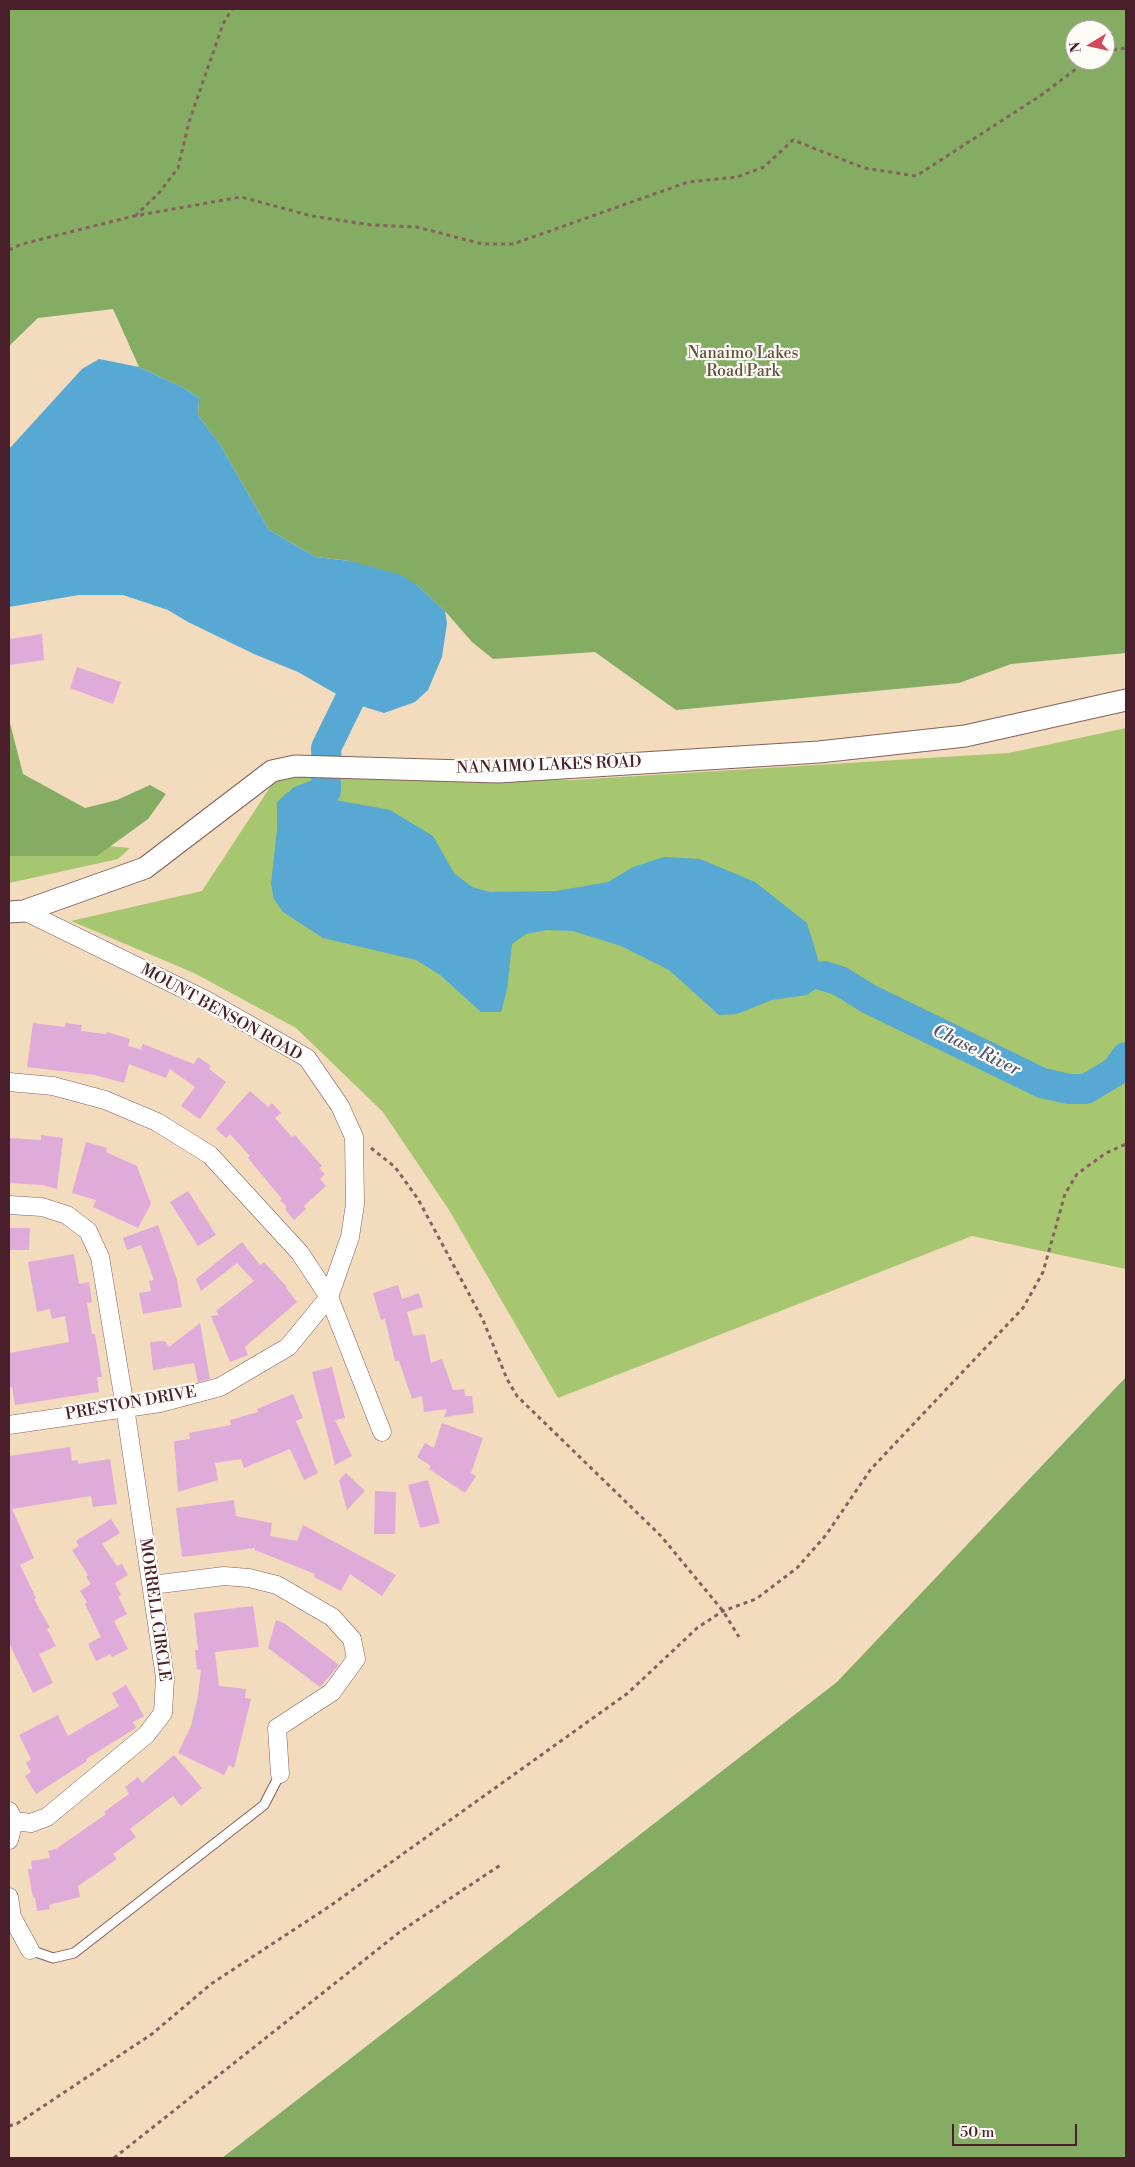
<!DOCTYPE html>
<style>
body{margin:0}
#map{position:relative;width:1135px;height:2167px;overflow:hidden;background:#f3dbbd;font-family:"Libre Bodoni",serif}
canvas{display:block}
.frame{position:absolute;inset:0;border:10px solid #4a1f2b;pointer-events:none}
.north{position:absolute;left:1065px;top:20px;width:50px;height:50px;box-sizing:border-box;background:#fdfcf7;border:1px solid #b5a4a5;border-radius:50%;rotate:261deg;font-size:14px;font-weight:700;line-height:20px;text-align:center;color:#4a1f2b}
.north::after{content:'';display:block;margin:auto;width:18px;height:22px;background:#d1495b;clip-path:polygon(50% 0,100% 100%,50% 72%,0 100%)}
.scale{position:absolute;left:952px;top:2124px;width:125px;height:22px;box-sizing:border-box;border:2px solid #4a1f2b;border-top:0;padding-left:6px;font-size:15px;line-height:18px;white-space:nowrap;color:#4a1f2b;-webkit-text-stroke:4px #fdfcf7;paint-order:stroke}
</style>
<div id="map">
<canvas width="1135" height="2167"></canvas>
<div class="frame"></div>
<div class="north">N</div>
<div class="scale">50 m</div>
</div>
<script>
const g = document.querySelector('canvas').getContext('2d');
g.lineJoin = 'round';
function fill(path, color) { g.fillStyle = color; g.fill(path, 'evenodd'); }
const shape = rows => new Path2D(rows.map(r => 'M' + r).join(''));
function strokePath(path, color, width, dash) { g.strokeStyle = color; g.lineWidth = width; g.lineCap = dash ? 'butt' : 'round'; g.setLineDash(dash || []); g.stroke(path); }
function label(font, color, halo, rows, align = 'center') {
  g.font = font + ' "Libre Bodoni",serif'; g.lineWidth = 4.5; g.setLineDash([]); g.textBaseline = 'middle'; g.strokeStyle = halo; g.fillStyle = color; for (const [text, x, y, turn = 0] of rows) {
    g.save(); g.translate(x, y); g.rotate((+turn || 0) * Math.PI / 180); g.textAlign = isNaN(turn) ? turn : align; if (halo) g.strokeText(text, 0, 0); g.fillText(text, 0, 0); g.restore();
  }
}
fill(shape([
 [1126,728,1126,1269,972,1236,558,1398,449,1210,383,1112,296,1028,194,973,71,921,202,891,280,772,572,780,1009,753],
 [9,810,108,846,130,848,118,859,9,883]
]), '#a6c76f');
fill(shape([
 [9,9,1126,9,1126,653,1011,664,959,683,676,710,595,652,493,659,472,642,445,611,417,585,350,561,316,557,269,530,221,446,198,415,199,398,184,388,139,367,113,309,38,318,9,346],
 [1075,30,1105,30,1105,60,1075,60],
 [9,719,23,774,85,808,117,800,150,785,166,794,148,819,97,856,9,856],
 [1126,1377,1126,2158,222,2158,837,1682]
]), '#84ac62');
fill(shape([
 [99,359,139,367,184,388,199,398,198,415,221,446,269,530,316,557,350,561,401,575,417,585,445,611,447,623,442,657,428,690,415,702,384,713,352,703,298,672,254,654,188,622,168,610,123,595,79,595,9,607,9,449,82,369],
 [288,792,302,800,335,800,390,810,433,836,454,873,472,887,490,892,556,891,608,882,633,867,664,857,700,859,755,882,807,923,825,982,807,995,772,1000,737,1014,719,1015,669,970,621,946,573,931,547,930,526,934,512,944,507,990,501,1012,481,1012,439,974,416,960,323,938,283,912,274,899,271,884,277,830,277,802]
]), '#57a8d2');
strokePath(shape([
 [327,765,326,748,349,701],
 [302,800,326,791,326,782],
 [824,976,840,981,869,999,1042,1083,1069,1089,1086,1089,1116,1071,1126,1057]
]), '#57a8d2', 30);
fill(shape([
 [42,634,44,660,9,665,9,639],
 [77,667,121,682,113,704,70,688],
 [33,1023,65,1027,65,1023,82,1025,81,1031,106,1034,107,1032,130,1039,128,1046,143,1050,141,1048,143,1044,194,1064,198,1057,211,1066,209,1069,226,1082,200,1119,181,1106,195,1087,170,1069,166,1078,129,1064,124,1083,95,1075,27,1067],
 [250,1091,268,1107,272,1103,281,1113,275,1118,292,1137,295,1135,322,1166,319,1168,325,1174,320,1179,326,1186,304,1206,306,1209,294,1220,285,1209,287,1207,280,1200,282,1199,248,1158,250,1156,230,1134,226,1138,216,1129],
 [41,1135,63,1138,57,1189,43,1185,9,1183,9,1138,41,1140],
 [86,1142,107,1148,106,1152,137,1166,151,1204,138,1228,93,1207,96,1200,72,1193],
 [188,1191,216,1235,198,1246,170,1202],
 [158,1225,177,1280,182,1307,143,1314,139,1293,151,1291,149,1281,154,1280,141,1245,127,1250,123,1238],
 [9,1228,30,1228,29,1250,9,1250],
 [242,1242,260,1265,264,1262,287,1287,286,1288,297,1302,245,1347,248,1355,230,1362,211,1316,219,1315,216,1311,254,1281,237,1263,201,1291,196,1279],
 [74,1254,79,1284,89,1282,92,1302,87,1303,92,1334,95,1334,102,1377,97,1377,99,1392,15,1405,12,1387,9,1388,9,1353,69,1342,65,1316,52,1319,50,1309,37,1312,28,1262],
 [398,1285,402,1299,419,1293,423,1307,407,1312,413,1336,425,1334,431,1363,442,1359,453,1390,464,1389,465,1396,472,1396,474,1413,444,1417,447,1409,424,1412,422,1396,412,1399,399,1361,395,1361,385,1319,381,1320,373,1293],
 [200,1323,210,1379,198,1382,194,1363,153,1370,150,1342,165,1341,169,1347],
 [332,1367,345,1418,335,1420,352,1456,335,1465,312,1372],
 [293,1394,303,1418,296,1421,318,1473,304,1480,290,1449,244,1468,241,1459,215,1463,218,1480,178,1492,174,1441,190,1439,189,1433,231,1425,230,1420,258,1412,257,1409],
 [442,1423,483,1438,471,1473,476,1476,465,1493,429,1469,431,1466,417,1457,425,1443,434,1448],
 [70,1447,72,1461,78,1460,78,1464,110,1459,117,1504,93,1507,91,1496,12,1509,34,1558,20,1565,36,1598,34,1599,50,1628,47,1629,56,1646,39,1654,53,1683,33,1693,9,1643,9,1456],
 [346,1473,365,1491,347,1510,339,1480],
 [428,1480,440,1523,420,1528,408,1485],
 [375,1491,396,1492,395,1534,374,1534],
 [234,1500,236,1516,272,1523,270,1536,297,1541,303,1525,396,1575,382,1596,350,1574,341,1591,314,1577,315,1574,255,1550,255,1548,182,1557,176,1508],
 [111,1519,120,1533,102,1544,117,1566,122,1564,128,1575,115,1583,121,1595,118,1596,127,1614,114,1621,128,1649,112,1657,110,1654,96,1661,88,1644,101,1637,85,1604,87,1602,80,1591,91,1584,86,1577,88,1575,72,1550,79,1546,76,1541],
 [253,1606,259,1647,215,1652,219,1686,246,1689,245,1698,251,1699,234,1768,229,1765,224,1775,178,1753,191,1726,198,1696,201,1669,197,1670,195,1650,198,1650,194,1613],
 [276,1620,284,1623,339,1665,320,1687,268,1648],
 [126,1685,144,1716,133,1722,136,1728,86,1759,87,1761,36,1794,25,1776,31,1772,26,1763,31,1759,19,1735,58,1715,68,1736,119,1706,112,1693],
 [174,1755,202,1788,181,1806,173,1796,130,1829,136,1837,113,1854,117,1859,78,1886,80,1897,49,1905,50,1909,37,1911,35,1897,33,1898,28,1869,32,1869,31,1861,50,1858,48,1851,56,1849,106,1814,104,1812,129,1794,125,1787,138,1777,142,1783]
]), '#dfabd8');
const service = shape([
 [30,1950,53,1958,74,1953,264,1805,280,1774]
]);
const minor = shape([
 [9,1082,53,1086,105,1100,157,1122,210,1155,300,1253,329,1297,382,1432],
 [9,1205,42,1207,67,1215,88,1231,100,1257,125,1407,165,1678,163,1713,146,1735,47,1817,31,1823,14,1821,9,1811],
 [9,1425,160,1403,220,1387,288,1347,329,1297,350,1237,355,1204,354,1137,340,1106,307,1058,206,1000,24,911],
 [152,1585,224,1576,249,1578,277,1585,332,1617,352,1639,356,1659,332,1692,277,1728,280,1774],
 [9,1840,14,1821],
 [9,1897,12,1917,30,1950]
]);
const tertiary = shape([
 [9,912,24,911,145,868,272,771,295,766,498,772,819,752,965,736,1126,700]
]);
strokePath(service, '#85615e', 11);
strokePath(minor, '#85615e', 19);
strokePath(tertiary, '#85615e', 23);
strokePath(shape([
 [1105,51,1126,48],
 [135,216,159,193,178,168,189,122,223,24,232,9],
 [9,250,22,244,134,216,241,197,312,216,371,225,417,227,482,244,513,244,688,182,737,177,764,167,793,140,864,168,916,176,1040,96,1088,60],
 [371,1148,395,1167,418,1199,483,1320,507,1379,517,1396,661,1536,723,1611,739,1637],
 [9,2126,18,2123,152,2034,211,1984,330,1906,628,1693,697,1628,723,1611,756,1599,797,1568,826,1535,871,1469,1023,1308,1043,1272,1065,1194,1077,1174,1106,1153,1126,1144],
 [114,2158,401,1931,502,1864]
]), '#85615e', 3, [4, 4]);
strokePath(service, '#fff', 9);
strokePath(minor, '#fff', 18);
strokePath(tertiary, '#fff', 21);
label('16px', '#66513f', '#fdfcf7', [
 ["Nanaimo Lakes",743,354],
 ["Road Park",743,372]
]);
label('16px', '#4a1f2b', '#fdfcf7', [
 ["NANAIMO LAKES ROAD",549,766,-2],
 ["MOUNT BENSON ROAD",221,1013,29],
 ["PRESTON DRIVE",131,1404,-10],
 ["MORRELL CIRCLE",154,1610,82]
]);
label('italic 18px', '#4f566e', '#fdfcf7', [
 ["Chase River",976,1051,26]
]);
</script>
